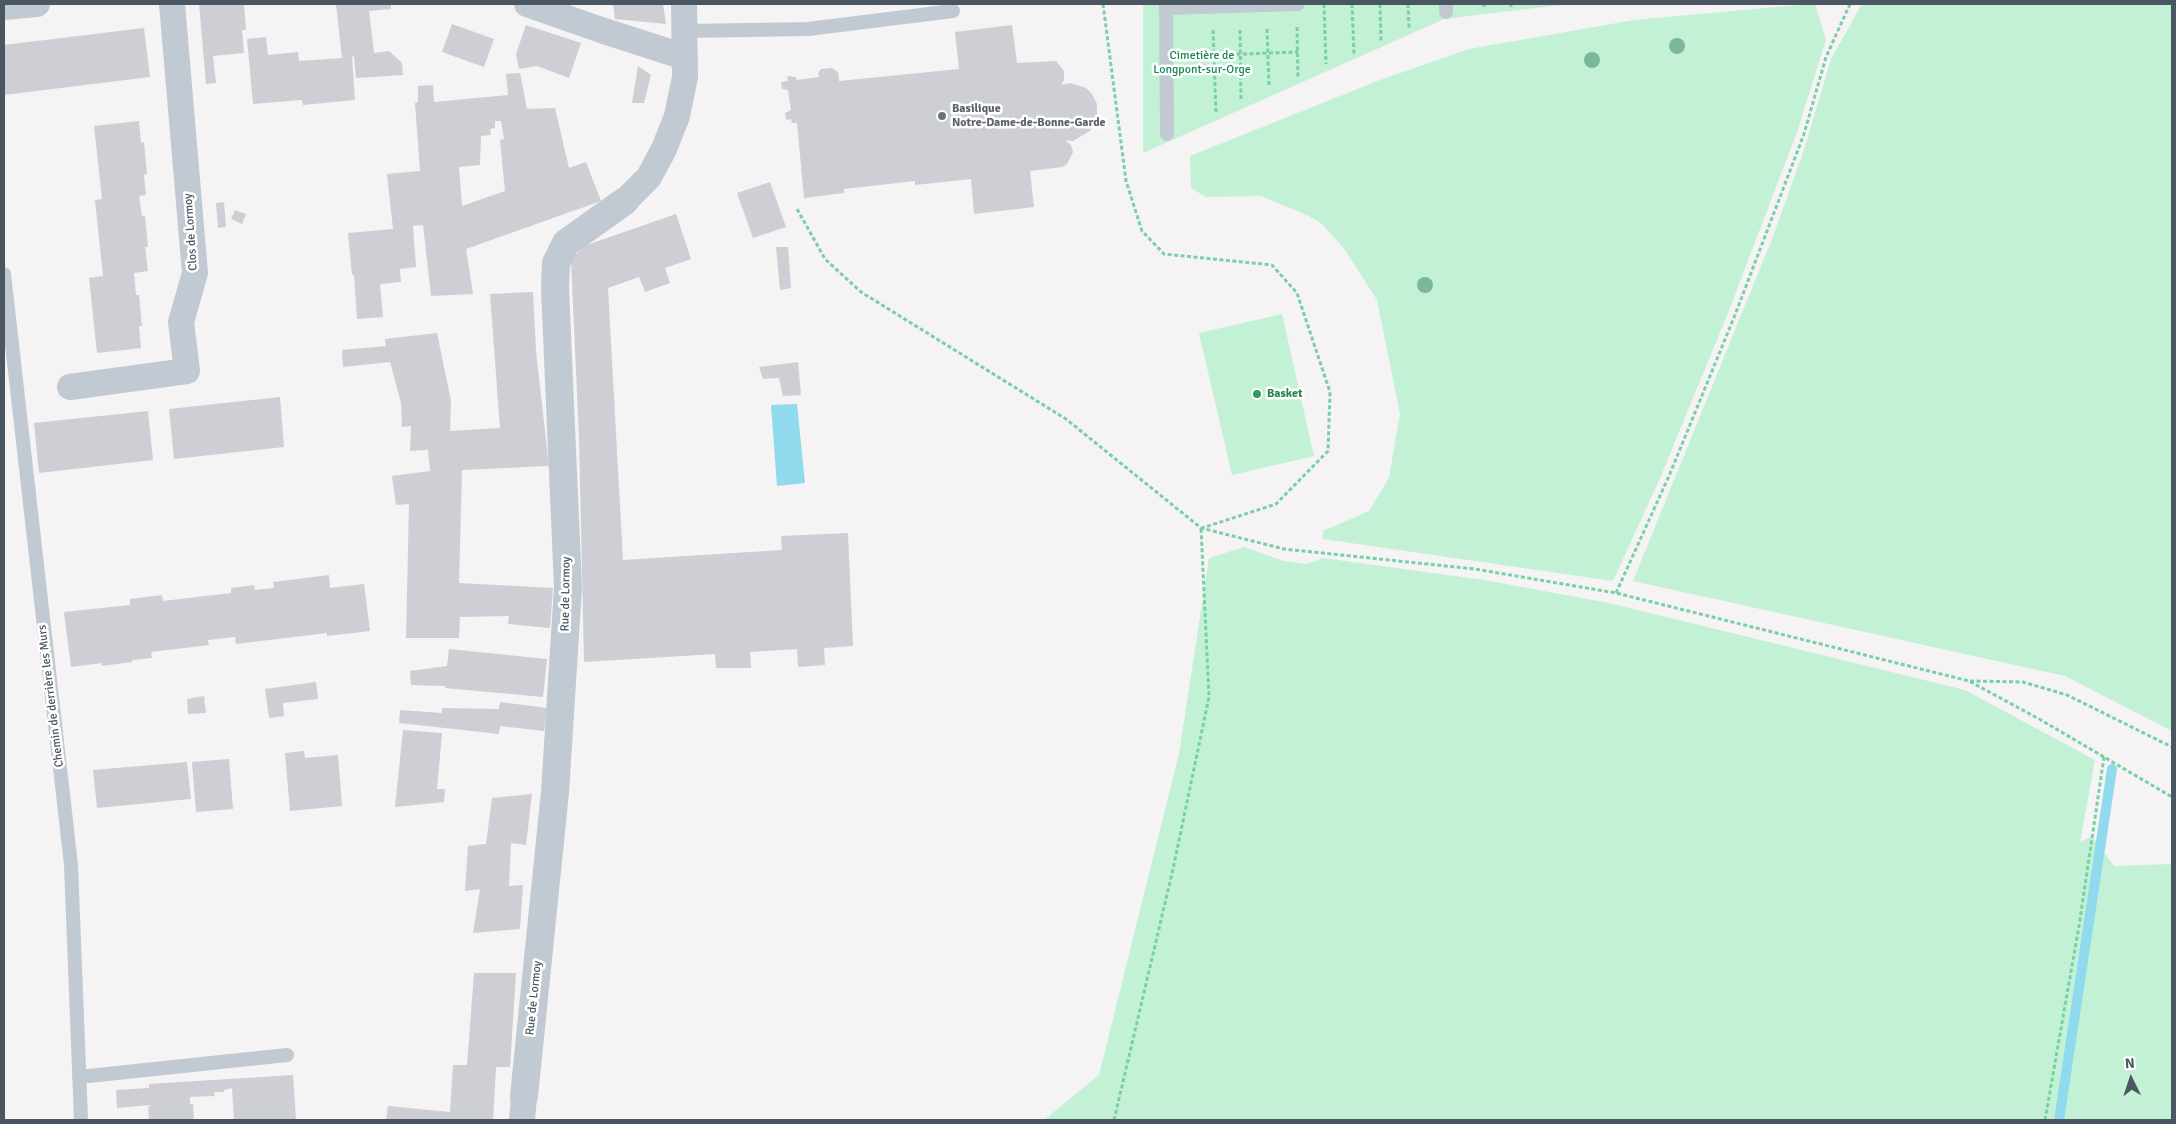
<!DOCTYPE html>
<meta charset="utf-8">
<style>
body{margin:0}
#map{position:relative;width:2176px;height:1124px;overflow:hidden;background:#f5f3f3;font-family:Signika,sans-serif}
canvas{display:block}
.frame{position:absolute;inset:0;border:5px solid #4a5661;pointer-events:none}
.north{position:absolute;left:2106px;top:1054px;width:50px;height:50px;-webkit-text-stroke:4px #fff;paint-order:stroke;rotate:356deg;font-size:14px;font-weight:700;line-height:20px;text-align:center;color:#4a5661}
.north::after{content:'';display:block;margin:auto;width:18px;height:22px;background:#4a5661;clip-path:polygon(50% 0,100% 100%,50% 72%,0 100%)}
</style>
<div id="map">
<canvas width="2176" height="1124"></canvas>
<div class="frame"></div>
<div class="north">N</div>
</div>
<script>
const g = document.querySelector('canvas').getContext('2d');
g.lineJoin = 'round';
function fill(path, color) { g.fillStyle = color; g.fill(path, 'evenodd'); }
const shape = rows => new Path2D(rows.map(r => 'M' + r).join(''));
function strokePath(path, color, width, dash) { g.strokeStyle = color; g.lineWidth = width; g.lineCap = dash ? 'butt' : 'round'; g.setLineDash(dash || []); g.stroke(path); }
function label(font, color, halo, rows, align = 'center') {
  g.font = font + ' Signika,sans-serif'; g.lineWidth = 5; g.setLineDash([]); g.textBaseline = 'middle'; g.strokeStyle = halo; g.fillStyle = color; for (const [text, x, y, turn = 0] of rows) {
    g.save(); g.translate(x, y); g.rotate((+turn || 0) * Math.PI / 180); g.textAlign = isNaN(turn) ? turn : align; if (halo) g.strokeText(text, 0, 0); g.fillText(text, 0, 0); g.restore();
  }
}
fill(shape([
 [1143,4,1569,4,1444,19,1143,153],
 [1809,4,1815,4,1826,40,1797,132,1728,313,1661,476,1613,581,1323,539,1323,531,1369,511,1389,478,1400,414,1377,300,1345,250,1322,224,1309,216,1261,196,1206,197,1191,188,1190,156,1380,80,1469,49,1634,20],
 [1862,4,2172,4,2172,731,2065,676,1633,581,1772,239,1804,150,1831,59],
 [1282,314,1314,456,1232,475,1199,333],
 [1244,547,1284,561,1307,564,1323,558,1484,580,1609,603,1965,690,2095,760,2080,842,2092,836,2114,866,2172,864,2172,1120,1044,1120,1099,1075,1179,754,1209,558]
]), '#c3f1d5');
fill(shape([
 [797,404,805,483,777,486,771,405]
]), '#90daee');
strokePath(shape([
 [2059,1120,2112,769]
]), '#90daee', 10);
fill(shape([
 [199,4,244,4,246,30,242,30,244,53,213,56,216,83,206,84],
 [336,4,391,4,391,9,369,11,374,53,389,51,402,63,403,75,356,78,354,56,352,57,355,100,303,105,302,100,253,104,247,39,266,37,268,55,298,52,299,61,342,58],
 [613,4,663,4,666,24,615,19],
 [452,24,494,39,484,67,442,52],
 [526,25,581,43,569,78,537,66,519,69,516,54],
 [1012,25,1017,63,1056,61,1064,71,1064,80,1061,85,1071,83,1086,88,1092,94,1097,104,1097,121,1090,131,1073,141,1065,140,1071,145,1073,152,1067,164,1062,167,1030,171,1034,207,974,214,971,179,915,185,915,181,844,189,844,193,804,198,797,123,792,123,791,119,786,120,785,113,791,110,788,90,782,89,781,82,788,81,787,76,796,77,797,80,819,77,818,73,821,69,832,68,838,72,839,81,959,69,955,32],
 [144,28,150,77,4,95,4,45],
 [638,66,651,75,644,103,632,103],
 [520,73,527,109,555,108,569,168,586,162,601,201,466,249,473,294,431,296,423,225,413,226,416,267,400,269,401,282,380,284,383,317,357,319,354,275,352,275,348,233,393,229,387,174,420,171,415,103,418,102,418,86,433,85,434,102,508,95,506,74],
 [495,121,501,121,504,139,500,140,505,191,462,206,459,167,480,165,481,136,491,135,490,129,495,128],
 [139,121,141,143,144,142,147,174,144,175,146,195,139,196,142,216,145,216,148,247,145,247,148,271,134,273,136,295,139,295,142,326,139,326,141,348,97,353,89,278,103,276,95,200,102,199,94,126],
 [770,182,786,227,753,238,737,193],
 [224,202,226,227,218,228,216,203],
 [235,210,246,214,242,224,231,219],
 [676,214,691,259,665,268,670,283,645,292,639,277,608,288,623,560,782,550,781,536,848,533,853,646,824,648,825,665,798,667,797,649,750,652,751,668,716,668,715,654,584,662,579,438,571,260,584,246],
 [776,247,788,247,791,288,780,290],
 [533,292,536,351,549,466,462,470,459,583,553,588,550,628,508,624,509,616,460,617,459,638,406,638,409,504,396,505,392,476,430,471,428,450,410,451,411,426,402,427,401,403,390,362,343,367,342,350,386,346,385,339,437,333,451,401,450,431,500,428,490,294],
 [798,362,801,395,783,396,779,378,763,379,759,367],
 [280,397,284,447,174,459,169,409],
 [148,411,153,460,39,473,34,423],
 [329,575,330,588,364,584,370,631,327,636,327,633,236,644,235,637,208,640,209,645,151,652,152,658,132,660,132,662,102,666,102,663,71,667,64,612,130,605,130,599,162,595,163,601,231,593,231,588,254,585,255,590,274,588,273,582],
 [449,649,547,659,543,697,445,688,445,686,411,685,410,671,447,666],
 [316,682,318,699,283,703,284,716,269,718,265,689],
 [204,696,206,713,188,714,187,699],
 [500,702,547,708,544,731,500,726,499,734,399,723,400,710,442,713,442,708,499,709],
 [403,730,442,733,437,789,445,789,444,802,395,807],
 [304,751,305,758,338,755,342,806,290,811,285,753],
 [229,759,233,809,196,812,192,762],
 [187,762,191,799,97,808,93,770],
 [532,794,526,845,511,843,509,886,523,885,520,929,473,933,480,889,465,891,468,846,486,844,492,798],
 [474,973,516,973,510,1067,496,1067,493,1120,386,1120,388,1106,450,1112,453,1065,467,1065],
 [293,1075,296,1120,234,1120,232,1088,224,1090,224,1092,214,1092,215,1096,190,1097,190,1104,193,1104,194,1120,149,1120,148,1107,151,1105,117,1108,116,1090,149,1088,149,1084]
]), '#cdcfd5');
strokePath(shape([
 [1103,4,1126,181,1142,231,1164,254,1272,265,1297,293,1330,392,1328,451,1276,504,1202,528],
 [1324,4,1326,64],
 [1352,4,1354,54],
 [1380,4,1381,42],
 [1408,4,1409,28],
 [1484,4,1484,7],
 [1511,4,1511,7],
 [1297,27,1298,79],
 [1267,29,1269,86],
 [1213,30,1216,114],
 [1240,30,1241,99],
 [1191,56,1298,52],
 [797,209,825,259,861,292,1066,419,1201,528,1284,549,1475,569,1616,593,1969,681,2041,720,2172,797],
 [1616,593,1669,476,1735,315,1804,134,1826,57,1850,4],
 [1970,681,2023,682,2067,695,2172,747],
 [1114,1120,1173,869,1209,697,1201,528],
 [2045,1120,2079,926,2104,757]
]), '#7ad0a6', 3, [4, 2.5]);
strokePath(shape([
 [1166,4,1167,134],
 [1446,4,1446,12],
 [1166,8,1298,4],
 [685,31,808,29,953,11],
 [4,274,71,865,81,1120],
 [79,1077,287,1055]
]), '#c1cad2', 14);
strokePath(shape([
 [527,4,601,30,685,57],
 [4,7,37,4],
 [625,201,649,177,664,149,677,116,685,77,684,4],
 [70,387,187,371,181,322,195,273,172,4],
 [522,1120,524,1096]
]), '#c1cad2', 26);
strokePath(shape([
 [524,1096,555,792,568,587,555,289,556,263,566,243,625,201]
]), '#c1cad2', 28);
g.fillStyle = '#7bb799';
for (const [x, y] of [
 [1677,46],
 [1592,60],
 [1425,285]
]) { g.beginPath(); g.arc(x, y, 8, 0, 2 * Math.PI); g.fill(); }
for (const [x, y, r, color] of [
 [942,116,5,"#6b7280"],
 [1257,394,5,"#2e9e5b"]
]) { const dot = new Path2D(); dot.arc(x, y, r, 0, 2 * Math.PI); g.fillStyle = color; g.fill(dot); strokePath(dot, '#fff', 2); }
label('12px', '#17864f', '#fff', [
 ["Cimetière de",1202,56],
 ["Longpont-sur-Orge",1202,70]
]);
label('bold 12px', '#5b616d', '#fff', [
 ["Basilique",952,109],
 ["Notre-Dame-de-Bonne-Garde",952,123]
], 'left');
label('12px', '#4a5661', '#fff', [
 ["Clos de Lormoy",191,232,-94],
 ["Rue de Lormoy",566,594,-89],
 ["Chemin de derrière les Murs",51,696,-97],
 ["Rue de Lormoy",534,998,-84]
]);
label('bold 12px', '#27864d', '#fff', [
 ["Basket",1267,394]
], 'left');
</script>
